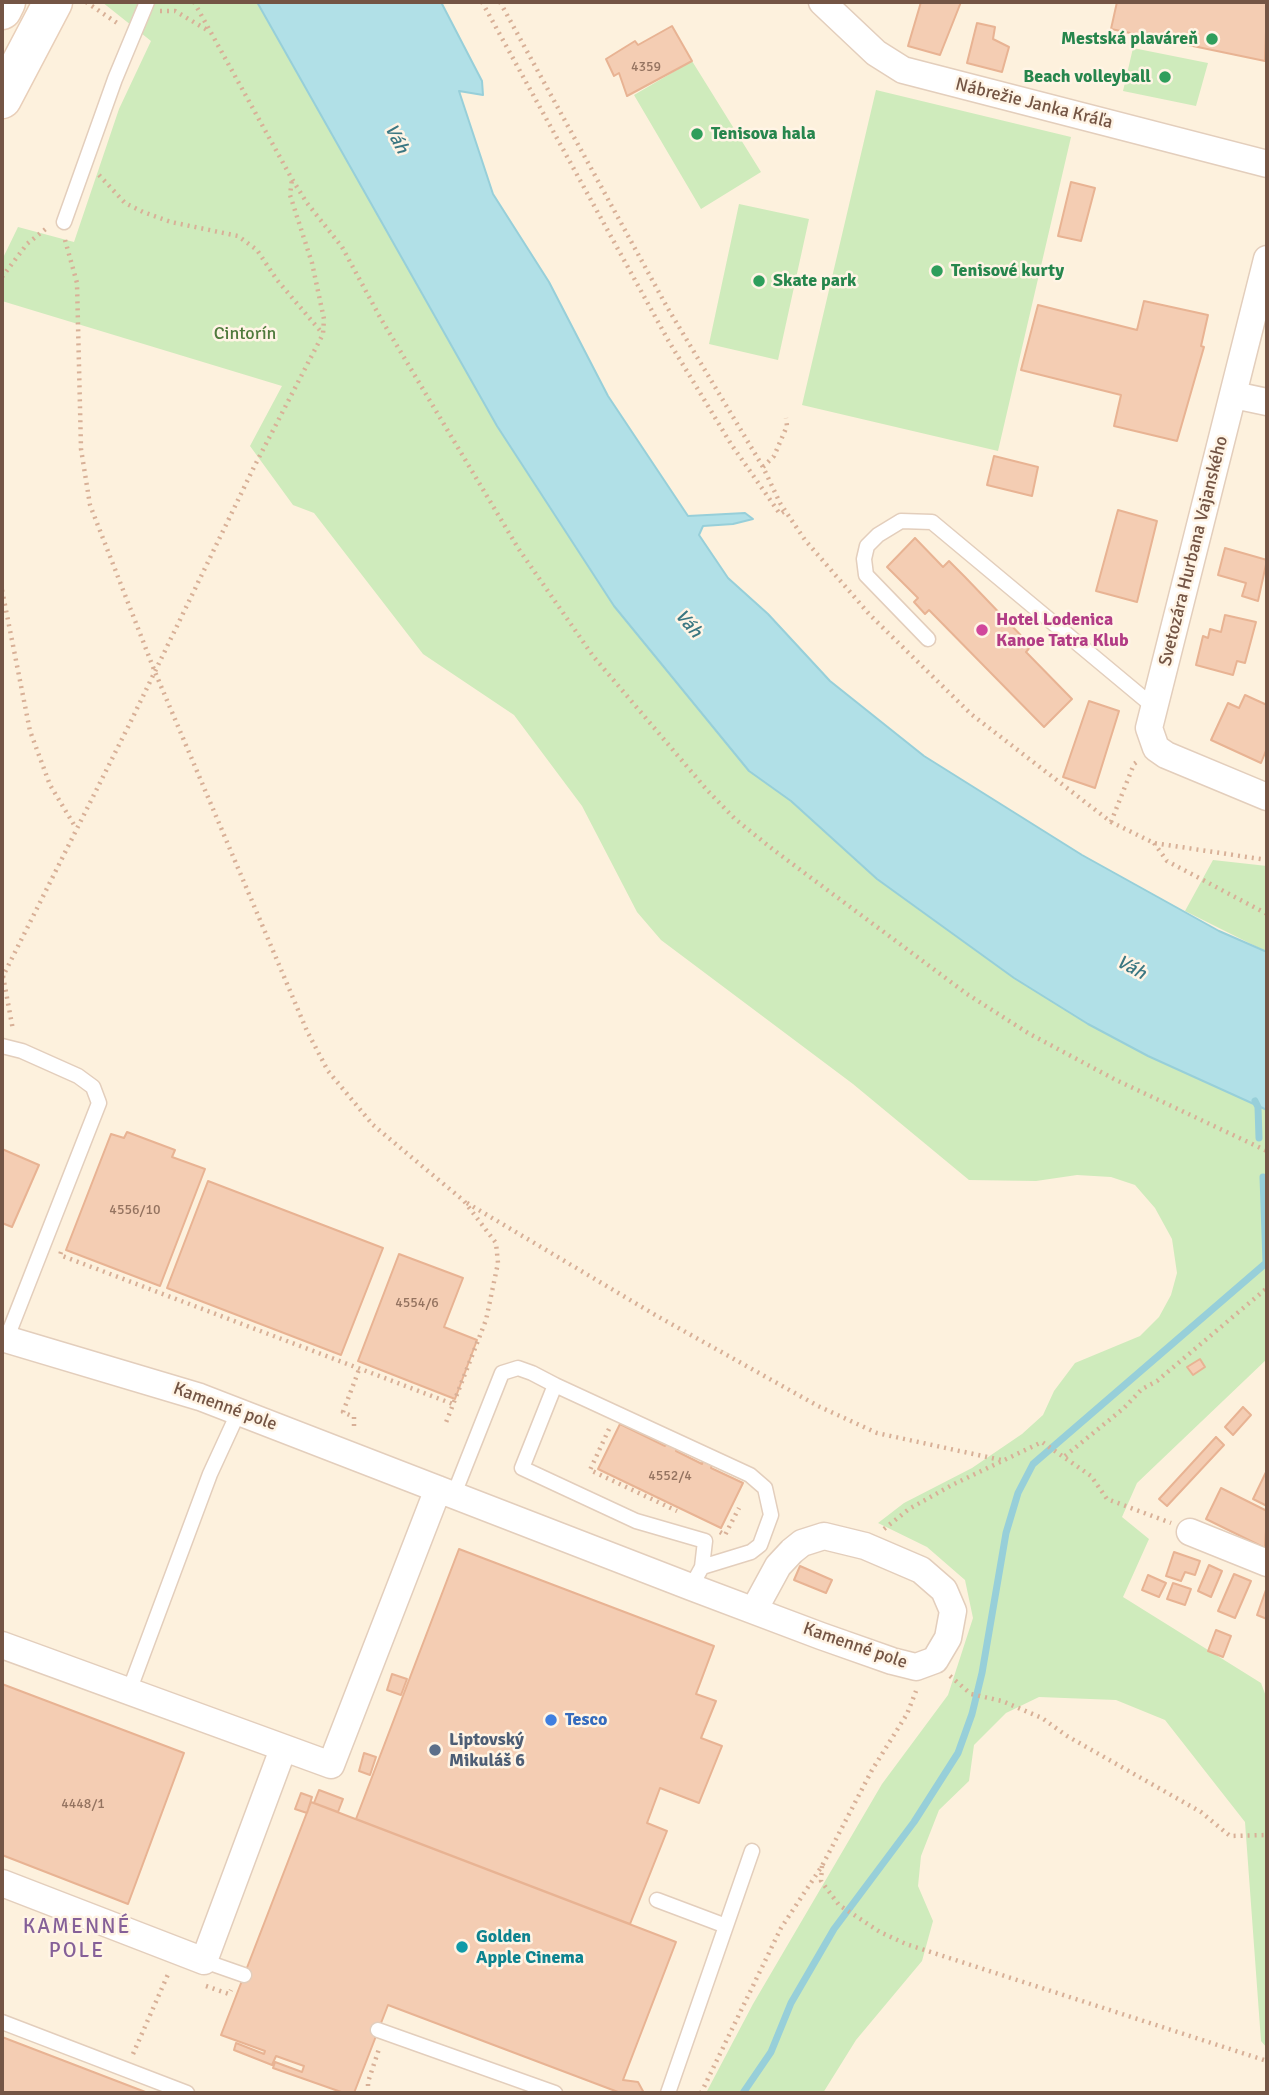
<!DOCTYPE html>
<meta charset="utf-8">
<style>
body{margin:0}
#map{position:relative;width:1269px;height:2095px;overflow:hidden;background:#fdf1dd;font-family:Signika,sans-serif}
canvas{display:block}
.frame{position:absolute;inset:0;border:4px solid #745545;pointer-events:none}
</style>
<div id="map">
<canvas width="1269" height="2095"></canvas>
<div class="frame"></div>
</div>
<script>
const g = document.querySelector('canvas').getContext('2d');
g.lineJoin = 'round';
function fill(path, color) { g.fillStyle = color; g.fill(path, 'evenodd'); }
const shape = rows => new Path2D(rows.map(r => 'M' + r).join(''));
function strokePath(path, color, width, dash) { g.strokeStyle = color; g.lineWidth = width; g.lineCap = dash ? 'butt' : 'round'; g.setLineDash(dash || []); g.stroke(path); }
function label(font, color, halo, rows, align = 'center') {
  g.font = font + ' Signika,sans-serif'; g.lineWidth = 5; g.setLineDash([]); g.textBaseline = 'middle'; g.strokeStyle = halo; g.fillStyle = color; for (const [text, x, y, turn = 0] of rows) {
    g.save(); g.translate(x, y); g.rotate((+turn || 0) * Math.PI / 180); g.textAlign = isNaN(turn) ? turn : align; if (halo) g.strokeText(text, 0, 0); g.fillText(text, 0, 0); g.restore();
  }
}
fill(shape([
 [102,2,257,2,497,426,614,606,749,771,791,801,877,879,1014,978,1088,1024,1267,1110,1267,1359,1137,1483,1122,1517,1149,1539,1123,1597,1261,1683,1267,1699,1267,2048,1261,2041,1245,1822,1165,1720,1116,1700,1039,1697,1006,1713,974,1745,969,1781,939,1810,921,1856,918,1886,933,1921,922,1961,856,2040,823,2093,706,2093,753,2004,882,1784,948,1695,973,1618,965,1580,927,1547,878,1523,904,1503,972,1468,1022,1434,1043,1415,1054,1391,1075,1363,1140,1336,1159,1317,1171,1295,1177,1273,1172,1239,1155,1208,1135,1185,1111,1177,1077,1175,1036,1181,969,1180,853,1084,661,940,637,912,582,806,514,715,423,654,314,513,293,505,250,446,282,386,2,301,2,260,18,227,74,242,119,109,151,41],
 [1133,48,1208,63,1196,106,1123,91],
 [692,61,761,172,701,209,634,95],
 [876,90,1071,137,998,451,802,405],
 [739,204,809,219,778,360,709,344],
 [1213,860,1267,866,1267,952,1185,911]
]), '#cfebbc');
const water = shape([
 [257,2,441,2,482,81,483,95,459,91,493,194,549,282,608,396,688,516,745,513,753,519,733,524,703,526,699,535,728,578,768,614,830,681,924,756,1082,855,1219,931,1267,952,1267,1110,1148,1056,1088,1024,1014,978,877,879,791,801,749,771,614,606,497,426,257,2]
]);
fill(water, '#b1e0e7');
strokePath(water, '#97cfd9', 2);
strokePath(shape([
 [1255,1101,1258,1107,1259,1138],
 [743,2093,771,2052,791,2003,834,1929,914,1822,958,1753,972,1714,982,1673,1006,1533,1018,1493,1033,1464,1266,1263,1263,1177]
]), '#97cfd9', 7);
const building = shape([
 [921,2,961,2,940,55,908,46,921,2],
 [1117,2,1267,2,1265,61,1111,29,1117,2],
 [977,23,995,27,993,39,1009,47,1002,72,967,63,977,23],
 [672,26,692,61,627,96,619,73,614,76,606,59,635,41,638,45,672,26],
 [1071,182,1095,188,1081,241,1058,236,1071,182],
 [1144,301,1208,315,1201,346,1204,347,1177,441,1114,426,1121,395,1021,370,1038,305,1137,330,1144,301],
 [994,456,1038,467,1032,496,987,485,994,456],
 [1118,510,1157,521,1137,602,1096,591,1118,510],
 [915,538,943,567,949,561,965,577,1031,646,1026,652,1072,699,1044,727,929,610,925,614,914,602,918,598,887,567,915,538],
 [1225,548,1267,560,1258,601,1242,596,1246,583,1218,575,1225,548],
 [1225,615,1256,622,1245,663,1237,661,1233,675,1196,665,1203,636,1208,638,1210,629,1221,632,1225,615],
 [1245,695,1267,705,1267,748,1261,763,1211,740,1228,703,1239,708,1245,695],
 [1089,701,1119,711,1095,788,1063,777,1089,701],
 [127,1132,175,1150,172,1157,205,1169,160,1286,66,1250,111,1134,124,1138,127,1132],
 [2,1149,39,1165,12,1227,2,1223,2,1149],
 [208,1181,383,1248,341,1355,167,1288,208,1181],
 [399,1254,463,1278,444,1327,477,1340,455,1399,358,1361,399,1254],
 [1200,1359,1205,1367,1193,1375,1187,1367,1200,1359],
 [1243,1407,1251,1415,1233,1435,1225,1427,1243,1407],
 [620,1424,665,1446,667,1443,677,1448,676,1451,702,1464,703,1461,707,1463,712,1465,711,1468,743,1483,721,1528,598,1469,620,1424],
 [1216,1437,1224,1445,1167,1506,1159,1499,1216,1437],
 [1267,1470,1267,1506,1253,1499,1267,1470],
 [1221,1488,1267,1511,1265,1548,1206,1519,1221,1488],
 [459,1549,714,1646,696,1694,716,1701,701,1738,722,1746,699,1803,660,1788,647,1823,667,1831,630,1924,356,1819,459,1549],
 [1174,1552,1200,1561,1195,1575,1185,1572,1181,1581,1166,1576,1174,1552],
 [1209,1565,1222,1571,1211,1597,1198,1591,1209,1565],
 [800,1566,832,1580,826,1593,794,1580,800,1566],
 [1234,1574,1251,1581,1235,1618,1218,1611,1234,1574],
 [1148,1575,1166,1583,1159,1597,1142,1590,1148,1575],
 [1173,1583,1191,1589,1185,1605,1167,1599,1173,1583],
 [1267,1587,1267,1619,1257,1615,1267,1587],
 [1216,1630,1231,1636,1223,1657,1208,1651,1216,1630],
 [392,1674,407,1679,401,1695,387,1690,392,1674],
 [2,1684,184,1753,128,1904,2,1855,2,1684],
 [364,1753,376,1757,370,1775,359,1771,364,1753],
 [319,1790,343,1799,338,1812,314,1803,319,1790],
 [301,1793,312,1797,307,1813,295,1809,301,1793],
 [311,1802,676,1942,623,2080,638,2082,644,2093,618,2092,388,2005,354,2093,344,2093,273,2068,275,2062,302,2072,304,2066,276,2056,272,2065,234,2050,236,2043,264,2054,265,2051,221,2035,311,1802],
 [2,2037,148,2093,2,2093,2,2037]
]);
fill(building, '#f4cdb3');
strokePath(building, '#e8b393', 2);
const lane = shape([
 [64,222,115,79,147,2],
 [928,639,866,575,864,559,867,546,878,535,901,521,932,522,1154,707],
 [2,1046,22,1051,78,1076,93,1087,99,1103,6,1340],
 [555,1385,750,1475,765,1488,771,1515,760,1545,751,1552,702,1567],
 [454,1494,502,1373,518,1368,532,1373,555,1385,522,1468,636,1521,705,1541,702,1567,691,1587],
 [128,1694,210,1474,239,1411],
 [657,1900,726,1926],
 [204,1961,244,1975],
 [2,2022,187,2093],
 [378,2030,555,2093],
 [668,2093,752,1851]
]);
const street = shape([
 [822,2,876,53,903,70,1267,164],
 [1267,259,1149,728,1156,748,1166,755,1267,797],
 [1234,395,1267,402],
 [2,1338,200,1397,691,1587,821,1636,892,1661,916,1667,935,1660,948,1638,953,1611,944,1590,921,1570,865,1546,824,1536,802,1543,792,1551,778,1566,754,1610],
 [1190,1532,1267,1563],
 [2,1645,331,1765,438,1489],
 [2,1883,204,1961,283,1749]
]);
const secondary = shape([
 [2,10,6,2],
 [2,99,53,2]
]);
strokePath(lane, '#e3cebc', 17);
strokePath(street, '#e3cebc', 29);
strokePath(secondary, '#e9cfb9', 41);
strokePath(shape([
 [86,2,120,25],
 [194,2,292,179,307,203,342,247,381,319,518,548,593,656,707,790,735,819,775,851,967,994,1028,1033,1114,1079,1267,1151],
 [482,2,668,340,731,444,780,514,785,511],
 [500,2,667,307,763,467,780,503,805,540,870,615,971,714,1111,822,1154,843,1267,860],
 [160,11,175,11,209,31],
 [99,175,125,203,143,212,171,222,238,236,257,250,277,280,323,334],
 [65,240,77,283,81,449,90,505,155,672,307,1031,328,1071,373,1125,464,1201,496,1243,498,1263,486,1320,445,1425],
 [2,277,27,244,48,227],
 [763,467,774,456,787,426,786,418],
 [2,590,30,731,50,785,76,828],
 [1111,822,1134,764,1138,761],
 [1154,843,1167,861,1267,914],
 [3,976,13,1030],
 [2,978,130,723,254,467,323,334,324,319,312,263,290,195,292,179],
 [467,1203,657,1316,818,1406,877,1433,1001,1460],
 [61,1252,60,1255,453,1404],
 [354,1426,354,1417,343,1412,360,1367],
 [609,1429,590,1470,677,1511],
 [1065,1456,1124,1408,1142,1389,1157,1381,1267,1288],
 [884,1529,909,1509,952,1485,1042,1442,1091,1476,1107,1499,1171,1523],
 [720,1532,725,1535,739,1508],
 [950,1676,971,1694,1002,1701,1042,1718,1067,1736,1201,1812,1230,1836,1267,1835],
 [822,1866,821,1881,839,1905,880,1932,906,1944,1267,2061],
 [206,1986,229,1994,231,1990],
 [133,2054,169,1972],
 [368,2093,368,2082,379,2049],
 [701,2093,781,1928,822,1866,872,1770,907,1714,916,1691]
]), '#d8b097', 4.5, [2, 5]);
strokePath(lane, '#fff', 14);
strokePath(street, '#fff', 26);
strokePath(secondary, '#fff', 38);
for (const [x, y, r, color] of [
 [1212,39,7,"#2e9e5b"],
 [1165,77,7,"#2e9e5b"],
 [697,134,7,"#2e9e5b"],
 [937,271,7,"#2e9e5b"],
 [759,281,7,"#2e9e5b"],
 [982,630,7,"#d1479c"],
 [551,1720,7,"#3f7fe0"],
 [435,1750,7,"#5c6f8a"],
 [462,1947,7,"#0f9aa8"]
]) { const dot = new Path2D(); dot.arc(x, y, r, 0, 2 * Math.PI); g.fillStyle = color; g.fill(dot); strokePath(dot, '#fff4e5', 2.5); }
label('14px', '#947360', null, [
 ["4359",646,67],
 ["4556/10",135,1210],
 ["4554/6",417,1303],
 ["4552/4",670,1476],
 ["4448/1",83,1804]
]);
label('bold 18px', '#27864d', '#fff4e5', [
 ["Mestská plaváreň",1198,39,"right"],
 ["Beach volleyball",1151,77,"right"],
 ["Tenisova hala",711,134],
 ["Tenisové kurty",951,271],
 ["Skate park",773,281]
], 'left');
label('18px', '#745545', '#fff4e5', [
 ["Nábrežie Janka Kráľa",1034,104,14],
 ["Svetozára Hurbana Vajanského",1194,551,-76],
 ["Kamenné pole",225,1407,20],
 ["Kamenné pole",855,1646,19]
]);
label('18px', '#4f7a3c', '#fff4e5', [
 ["Cintorín",245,334]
]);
label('bold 18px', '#b23c85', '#fff4e5', [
 ["Hotel Lodenica",996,620],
 ["Kanoe Tatra Klub",996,641]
], 'left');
label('bold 18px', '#366cbe', '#fff4e5', [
 ["Tesco",565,1720]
], 'left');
label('bold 18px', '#4e5e75', '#fff4e5', [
 ["Liptovský",449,1740],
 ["Mikuláš 6",449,1761]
], 'left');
label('bold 18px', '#0d838f', '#fff4e5', [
 ["Golden",476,1937],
 ["Apple Cinema",476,1958]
], 'left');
label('italic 19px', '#3b7782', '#fff4e5', [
 ["Váh",396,139,63],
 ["Váh",688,624,50],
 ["Váh",1131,968,28]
]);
g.letterSpacing = '2px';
label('21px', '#856098', '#fff4e5', [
 ["KAMENNÉ",77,1927],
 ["POLE",77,1951]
]);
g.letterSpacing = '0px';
</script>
